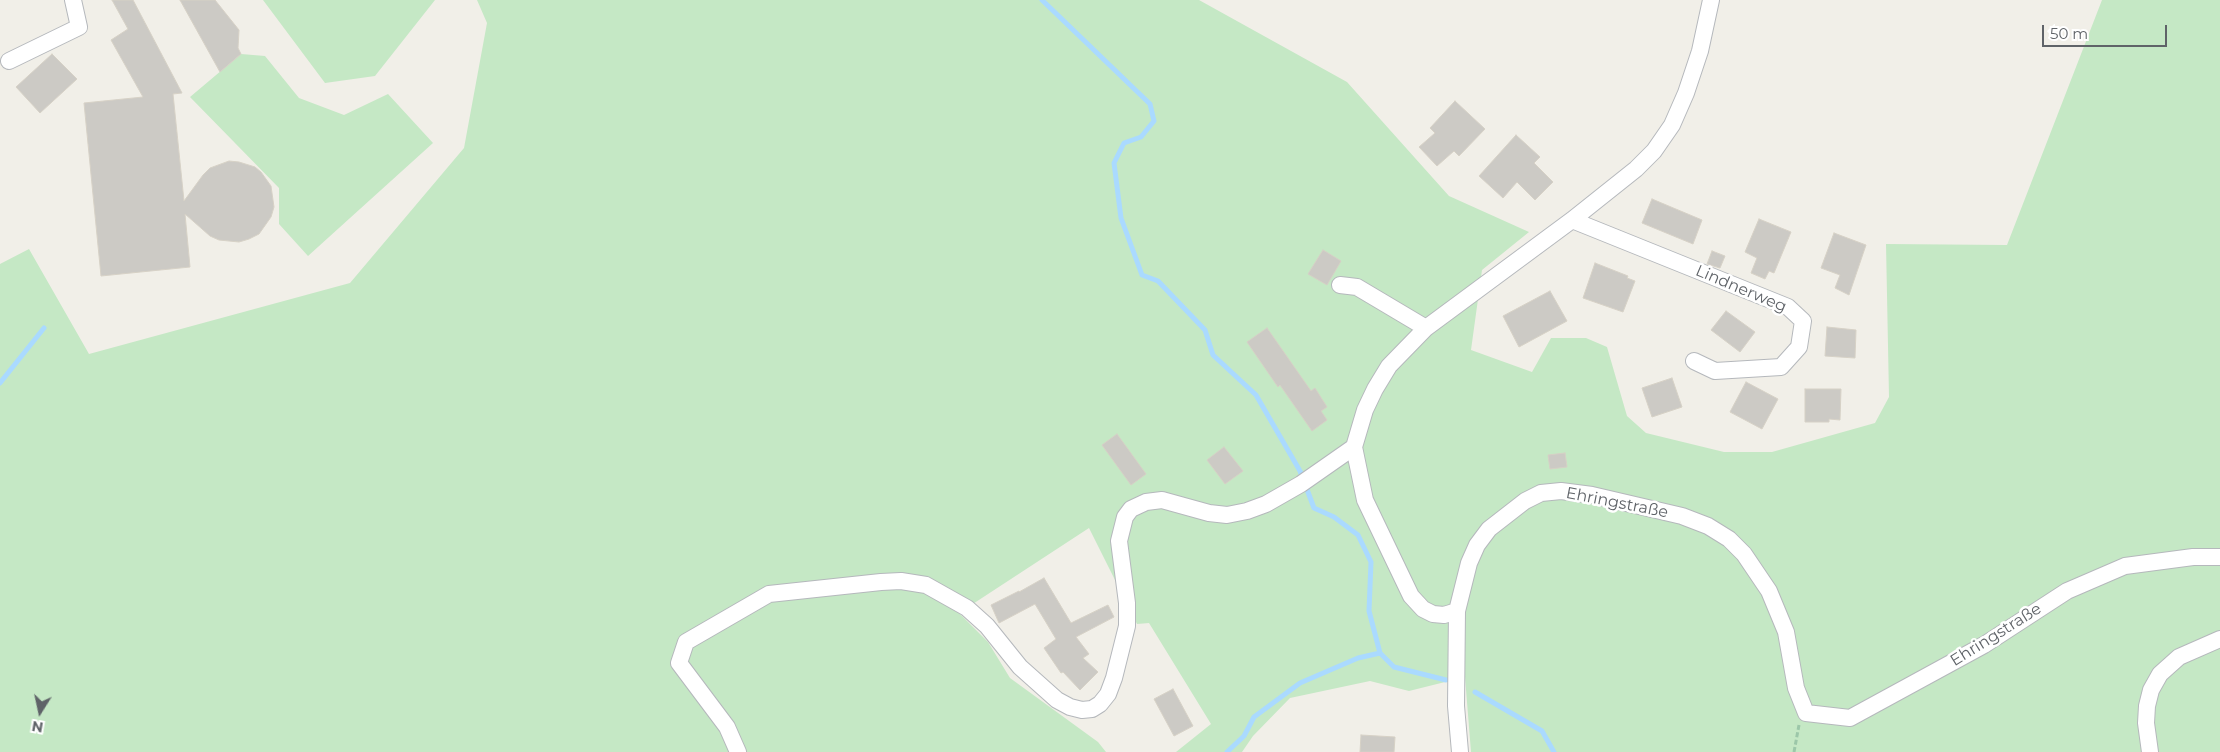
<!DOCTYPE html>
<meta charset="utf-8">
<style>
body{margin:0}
#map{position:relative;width:2220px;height:752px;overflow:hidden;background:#f1efe8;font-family:Montserrat,sans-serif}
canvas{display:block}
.north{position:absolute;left:15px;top:687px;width:50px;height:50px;-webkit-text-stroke:4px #fff;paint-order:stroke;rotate:190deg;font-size:14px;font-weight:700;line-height:20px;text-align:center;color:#5f6368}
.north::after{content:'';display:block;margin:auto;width:18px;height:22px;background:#5f6368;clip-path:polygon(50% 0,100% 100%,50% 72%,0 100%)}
.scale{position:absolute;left:2042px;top:25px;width:125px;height:22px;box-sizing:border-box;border:2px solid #5f6368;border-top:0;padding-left:6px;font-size:15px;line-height:18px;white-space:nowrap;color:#5f6368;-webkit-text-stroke:4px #fff;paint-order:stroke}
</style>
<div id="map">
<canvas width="2220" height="752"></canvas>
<div class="north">N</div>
<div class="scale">50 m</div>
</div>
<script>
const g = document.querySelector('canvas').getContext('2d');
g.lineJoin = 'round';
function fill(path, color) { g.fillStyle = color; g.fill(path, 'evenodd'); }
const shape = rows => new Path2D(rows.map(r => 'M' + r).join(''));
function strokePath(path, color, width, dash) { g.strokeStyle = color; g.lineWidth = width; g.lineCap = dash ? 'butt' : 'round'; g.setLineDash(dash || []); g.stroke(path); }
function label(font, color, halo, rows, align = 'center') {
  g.font = font + ' Montserrat,sans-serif'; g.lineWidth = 5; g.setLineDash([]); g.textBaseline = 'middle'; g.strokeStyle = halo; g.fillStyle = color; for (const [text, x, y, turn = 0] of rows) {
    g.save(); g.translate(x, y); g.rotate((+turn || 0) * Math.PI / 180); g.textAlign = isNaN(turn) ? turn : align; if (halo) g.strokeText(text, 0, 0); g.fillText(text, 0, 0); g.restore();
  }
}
fill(shape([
 [263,0,435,0,375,76,325,83],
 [477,0,1199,0,1347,82,1449,196,1529,232,1482,270,1471,350,1532,372,1551,338,1586,338,1607,347,1627,416,1646,433,1724,452,1772,452,1875,423,1889,397,1886,244,2007,245,2102,0,2220,0,2220,752,1471,752,1465,677,1409,691,1370,681,1290,698,1253,736,1242,752,1176,752,1211,724,1149,623,1137,624,1089,528,959,613,988,642,1010,678,1098,742,1106,752,0,752,0,264,29,249,89,354,350,283,464,148,487,23],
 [241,54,265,56,299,98,344,115,388,94,433,143,308,256,279,224,279,188,190,97]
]), '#c5e8c5');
strokePath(shape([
 [1042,0,1150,104,1154,121,1141,137,1124,143,1114,163,1121,218,1142,275,1158,281,1205,330,1213,355,1256,395,1300,471,1314,508,1334,517,1358,535,1371,562,1369,611,1380,653,1394,667,1446,680],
 [0,383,44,328],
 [1475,692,1542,731,1554,752],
 [1227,752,1244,736,1254,717,1300,683,1358,658,1380,653]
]), '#aadaff', 5);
const building = shape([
 [112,0,133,0,182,93,173,94,184,201,203,175,210,168,229,161,239,162,255,167,261,172,271,186,274,207,271,217,259,234,249,239,239,242,219,240,210,236,185,214,190,267,101,276,84,103,143,97,111,40,128,29,112,0],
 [180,0,215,0,239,30,238,48,241,54,220,72,180,0],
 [52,54,77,79,40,113,16,87,52,54],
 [1455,101,1485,129,1459,156,1454,151,1437,166,1419,147,1435,133,1430,128,1455,101],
 [1516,135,1540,157,1534,163,1553,182,1535,200,1517,182,1503,198,1479,176,1516,135],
 [1652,199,1702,220,1693,244,1642,223,1652,199],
 [1759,219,1791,232,1774,273,1769,271,1765,279,1751,273,1757,258,1745,252,1759,219],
 [1834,233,1866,245,1849,295,1835,288,1840,275,1821,268,1834,233],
 [1323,250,1341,261,1327,285,1308,274,1323,250],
 [1712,251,1725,256,1720,268,1707,264,1712,251],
 [1595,263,1628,276,1627,278,1635,281,1623,312,1583,298,1595,263],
 [1550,291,1567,321,1519,347,1503,316,1550,291],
 [1726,311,1755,332,1740,352,1711,330,1726,311],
 [1827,327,1856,330,1855,358,1825,356,1827,327],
 [1267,328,1311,391,1315,388,1327,407,1321,411,1327,420,1312,431,1280,385,1278,387,1247,342,1267,328],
 [1672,378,1682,407,1652,417,1642,388,1672,378],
 [1746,382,1778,399,1762,429,1730,412,1746,382],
 [1805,389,1841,389,1840,420,1829,419,1829,422,1805,422,1805,389],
 [1117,434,1146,474,1131,485,1102,445,1117,434],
 [1224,447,1243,471,1225,484,1207,460,1224,447],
 [1565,453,1567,467,1550,469,1548,455,1565,453],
 [1044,578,1071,623,1108,605,1114,617,1076,637,1089,654,1083,658,1098,672,1080,690,1063,672,1061,673,1044,648,1056,639,1035,604,999,623,991,605,1019,591,1019,592,1044,578],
 [1173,689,1193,726,1174,736,1154,699,1173,689],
 [1361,735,1395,737,1394,752,1360,752,1361,735]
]);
fill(building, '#cccac5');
strokePath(building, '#d6d1c6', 1);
const minor = shape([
 [9,61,79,27,73,0],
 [1572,220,1788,307,1803,321,1799,347,1781,367,1715,371,1694,361],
 [1340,285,1357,287,1426,328],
 [1457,611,1444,615,1433,614,1423,609,1411,596,1365,500,1354,447,1365,410,1375,389,1389,366,1426,328,1572,220,1636,169,1654,151,1672,125,1686,93,1700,51,1711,0],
 [738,752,727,727,679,663,686,642,769,594,881,582,901,581,926,585,967,608,987,626,1020,667,1057,700,1070,707,1082,710,1092,709,1100,704,1108,694,1114,678,1127,626,1127,603,1119,541,1125,517,1131,509,1146,502,1162,500,1209,513,1227,515,1247,511,1266,504,1301,484,1354,447],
 [1460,752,1456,706,1457,611,1469,563,1477,545,1489,529,1525,501,1541,493,1561,491,1592,495,1682,516,1708,526,1729,539,1744,554,1769,591,1786,632,1796,688,1806,713,1850,718,1984,645,2067,591,2125,566,2193,557,2220,557],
 [2150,752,2146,723,2147,706,2151,690,2160,674,2179,657,2220,639]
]);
strokePath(minor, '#b5b8bc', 18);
strokePath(shape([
 [1794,752,1799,725]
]), '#9cc7a9', 3, [5, 2.5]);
strokePath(minor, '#fff', 16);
label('16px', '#5f6368', '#fff', [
 ["Lindnerweg",1741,289,23],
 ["Ehringstraße",1617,503,11],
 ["Ehringstraße",1996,635,-32]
]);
</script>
